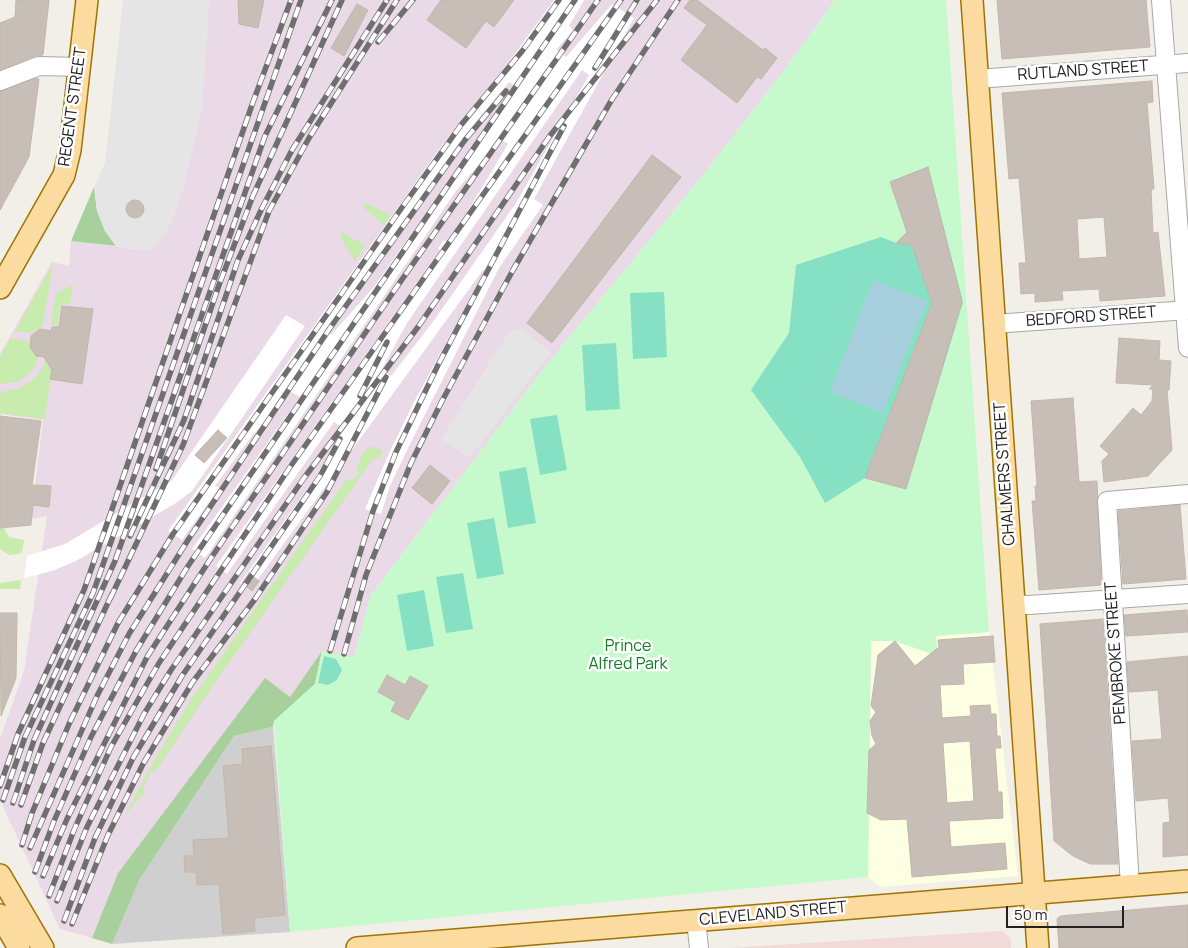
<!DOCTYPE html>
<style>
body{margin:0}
#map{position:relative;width:1188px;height:948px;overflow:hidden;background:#f1efe7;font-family:Manrope,sans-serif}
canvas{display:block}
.scale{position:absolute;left:1006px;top:906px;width:118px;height:22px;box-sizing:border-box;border:2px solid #212121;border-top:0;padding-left:6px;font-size:15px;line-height:18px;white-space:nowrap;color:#212121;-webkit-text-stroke:4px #fff;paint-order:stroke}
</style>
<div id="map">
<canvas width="1188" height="948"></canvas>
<div class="scale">50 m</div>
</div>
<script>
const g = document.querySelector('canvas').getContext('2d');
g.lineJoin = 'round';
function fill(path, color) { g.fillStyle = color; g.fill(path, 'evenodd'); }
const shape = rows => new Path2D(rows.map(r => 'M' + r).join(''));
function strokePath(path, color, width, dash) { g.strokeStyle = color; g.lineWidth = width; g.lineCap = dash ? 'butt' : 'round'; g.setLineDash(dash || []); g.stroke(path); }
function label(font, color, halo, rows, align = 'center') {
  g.font = font + ' Manrope,sans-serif'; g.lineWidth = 5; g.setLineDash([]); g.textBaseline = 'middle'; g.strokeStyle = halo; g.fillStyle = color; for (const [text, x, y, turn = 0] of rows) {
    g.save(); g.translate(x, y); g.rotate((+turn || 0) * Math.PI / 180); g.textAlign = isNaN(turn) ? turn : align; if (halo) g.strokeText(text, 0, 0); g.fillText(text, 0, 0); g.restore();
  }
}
fill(shape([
 [1002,931,1010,938,1011,948,727,948]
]), '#f1dad7');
fill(shape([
 [209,0,835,0,789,64,700,179,548,363,371,595,354,658,322,651,290,697,265,679,118,873,92,938,60,929,0,800,0,739,24,671,47,516,31,519,43,420,0,414,0,354,52,262,69,266,71,241,152,251,171,223,183,188,202,108]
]), '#ead9e6');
fill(shape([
 [989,632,1018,876,881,887,868,877,871,641,895,641,937,656,936,636]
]), '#fdffe3');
fill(shape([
 [273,727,290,932,112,944,140,879,234,736]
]), '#cfcfcf');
fill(shape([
 [364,202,390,215,384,225,365,209,363,205],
 [343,233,365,245,355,261,340,237],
 [53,264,43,325,32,333,15,331],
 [73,285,70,304,61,304,57,326,51,325,56,293],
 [10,338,31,342,39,353,35,367,25,377,17,382,0,384,0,357],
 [46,354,53,361,45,419,0,413,0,392,18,389,33,380,44,366],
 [371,446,383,451,380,457,372,460,205,697,155,772,152,770,143,787,145,792,125,815,152,764,190,701,347,479,354,479,358,475,357,469,362,454],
 [3,526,9,537,24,540,22,553,9,555,0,549,0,527],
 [21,580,20,589,0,589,0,583]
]), '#c8ebae');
fill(shape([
 [94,187,97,211,105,231,116,246,71,241],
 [322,651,315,684,274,721,273,727,234,736,140,879,112,944,92,938,118,873,265,678,290,697]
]), '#a8d09c');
fill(shape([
 [835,0,946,0,989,632,936,636,938,656,895,641,871,641,868,877,290,932,274,721,315,684,322,651,354,657,371,595,548,363,700,179,789,64]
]), '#c6facd');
fill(shape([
 [928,167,963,302,906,489,865,478,825,503,800,457,751,390,789,333,796,265,881,237,896,243,907,232,890,182],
 [664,292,667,357,633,359,630,293],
 [616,343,620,409,586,411,582,345],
 [557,415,567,470,540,475,530,419],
 [526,467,536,523,508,528,499,472],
 [494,518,504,574,477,579,467,523],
 [463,573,473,629,446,633,436,577],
 [424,590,434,646,407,651,397,595],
 [324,656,336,659,342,670,337,680,328,685,318,683]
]), '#86e0c3');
fill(shape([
 [123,0,209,0,202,107,183,188,171,223,152,251,116,246,105,231,97,211,94,187,105,163],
 [522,329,551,352,470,458,441,439,509,331]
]), '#e5e5e5');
fill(shape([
 [873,280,927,301,883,413,830,392]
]), '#a8cfde');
fill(shape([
 [554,0,584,0,569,26,573,30,556,50,566,57,612,4,634,18,534,199,543,205,499,268,409,446,390,486,381,514,365,509,390,451,415,400,485,271,483,270,250,590,240,583,315,478,344,428,334,422,227,574,216,566,440,250,438,248,444,240,447,242,458,227,508,144,501,139,456,191,205,558,192,549,300,397,291,392,251,437,215,486,219,488,182,540,168,531,443,144,509,62],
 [582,70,589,75,516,203,435,319,391,376,382,369,407,323],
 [509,82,514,85,489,124,373,288,331,335,326,330,465,135],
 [286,315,305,326,192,491,176,503,76,561,52,571,24,578,27,556,65,544,172,480]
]), '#fff');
const building = shape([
 [16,0,49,0,43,55,35,56,0,70,0,23,15,17,16,0],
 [238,0,264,0,258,28,239,24,238,0],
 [441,0,514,0,494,27,486,21,466,48,427,20,441,0],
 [690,0,697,0,763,50,765,48,777,58,761,79,757,77,737,103,681,60,707,25,684,8,690,0],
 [997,0,1146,0,1150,47,1002,59,997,0],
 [357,4,368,10,344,56,331,48,357,4],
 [36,78,39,79,29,157,0,210,0,91,36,78],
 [1152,81,1153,102,1147,103,1154,189,1151,189,1153,233,1158,232,1165,296,1100,301,1099,289,1062,291,1063,300,1035,302,1035,293,1021,294,1019,263,1026,263,1019,178,1009,179,1002,93,1152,81],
 [1104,217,1107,257,1079,259,1077,219,1104,217],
 [652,155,681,177,552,343,527,323,652,155],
 [928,167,962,302,906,489,865,478,932,303,912,245,896,243,907,232,890,182,928,167],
 '126 209a9 9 0 1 1 18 0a9 9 0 1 1-18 0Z',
 [62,306,93,309,82,384,50,379,52,370,44,357,36,356,30,347,31,336,40,329,51,331,52,327,59,327,62,306],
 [1119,338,1160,341,1159,360,1171,361,1169,390,1167,390,1172,450,1148,476,1104,482,1102,461,1109,454,1100,446,1133,408,1141,415,1152,401,1153,389,1149,389,1153,385,1116,383,1119,338],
 [1073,398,1079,482,1097,481,1101,585,1039,590,1032,501,1036,501,1035,486,1037,486,1031,401,1073,398],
 [0,416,41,421,32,485,51,486,49,507,33,505,31,525,0,528,0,416],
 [218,430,227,438,204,463,195,455,218,430],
 [430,465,450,481,432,504,412,488,430,465],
 [1180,505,1186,579,1123,584,1118,511,1180,505],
 [249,573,259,581,252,591,242,583,249,573],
 [1187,610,1188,632,1126,636,1124,615,1187,610],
 [0,613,17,613,16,678,1,716,0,613],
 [1103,619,1118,864,1090,864,1073,856,1054,841,1040,624,1103,619],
 [993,636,995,662,963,664,964,684,940,685,942,718,971,716,970,706,990,705,991,714,996,714,997,736,1000,736,1001,748,995,748,998,792,1002,792,1003,818,949,821,951,847,1005,843,1007,869,912,877,907,819,881,820,867,813,869,750,876,744,872,736,870,721,876,712,871,706,878,655,895,641,915,666,939,647,938,640,993,636],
 [970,741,974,801,947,803,943,743,970,741],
 [1188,656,1188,855,1163,857,1163,823,1170,822,1168,798,1136,801,1132,741,1162,739,1158,690,1129,692,1127,662,1188,656],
 [387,675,405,685,410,676,428,686,408,720,391,711,396,702,378,692,387,675],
 [271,746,285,915,254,918,255,931,223,934,219,884,197,885,196,872,185,872,184,856,194,856,193,840,229,838,223,766,243,764,242,749,271,746],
 [1188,905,1188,948,1059,948,1057,919,1060,916,1188,905]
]);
fill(building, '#c6beb7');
strokePath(building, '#c3b6aa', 1);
const minor = shape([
 [1161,0,1188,348],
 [978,79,1188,63],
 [0,81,39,66,79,67],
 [994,324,1188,310],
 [1014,604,1029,605,1188,594],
 [1130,886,1107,501,1188,494],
 [696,920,699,948]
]);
const major = shape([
 [972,0,1038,948],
 [0,288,64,175,70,150,87,0],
 [0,875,43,948],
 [0,915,19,948],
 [357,948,1188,881]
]);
strokePath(minor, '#a8a8a8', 20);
strokePath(major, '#9e7400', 24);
strokePath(minor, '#fff', 18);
strokePath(major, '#fcdba1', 21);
const rail = shape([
 [378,42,413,0],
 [595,68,637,0],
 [252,198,342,0],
 [360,396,387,342],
 [156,469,219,285,254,193],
 [130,536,184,420,238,260,262,208,292,150,387,0],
 [110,599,183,445,269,211,309,138,397,0],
 [330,651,373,511,396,452,438,365,564,126],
 [344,654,366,575,411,463,442,401,513,270,611,101,678,0],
 [0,786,18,734,84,590,253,102,291,0],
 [3,800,25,737,93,593,301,0],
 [13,803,34,740,115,561,265,136,332,0],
 [21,805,43,743,112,594],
 [22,845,32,813,69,724,118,623,173,534,403,206,461,125,523,50,559,0],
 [30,848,97,696,129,634,188,540,330,328,465,140,506,91],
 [35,872,54,821,91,737,136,651,188,566,575,0],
 [43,876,67,819,147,657,211,558,396,288,598,0],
 [49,896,74,830,111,747,159,663,290,467,621,0],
 [57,901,87,827,144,714,171,670,304,478,418,327,549,137,657,0],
 [64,921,95,838,133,758,182,676,320,476,340,439],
 [72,924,108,835,143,764,192,683,255,599,327,492,386,377]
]);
strokePath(rail, '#6f6f6f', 5.5);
strokePath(rail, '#fff', 4, [11]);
label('16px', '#212121', '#fff', [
 ["RUTLAND STREET",1083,71,-4],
 ["REGENT STREET",73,107,-82],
 ["BEDFORD STREET",1091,317,-4],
 ["CHALMERS STREET",1005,474,-94],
 ["PEMBROKE STREET",1116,653,-94],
 ["CLEVELAND STREET",773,914,-5]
]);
label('16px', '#0c821d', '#fff', [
 ["Prince",628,647],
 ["Alfred Park",628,665]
]);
</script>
